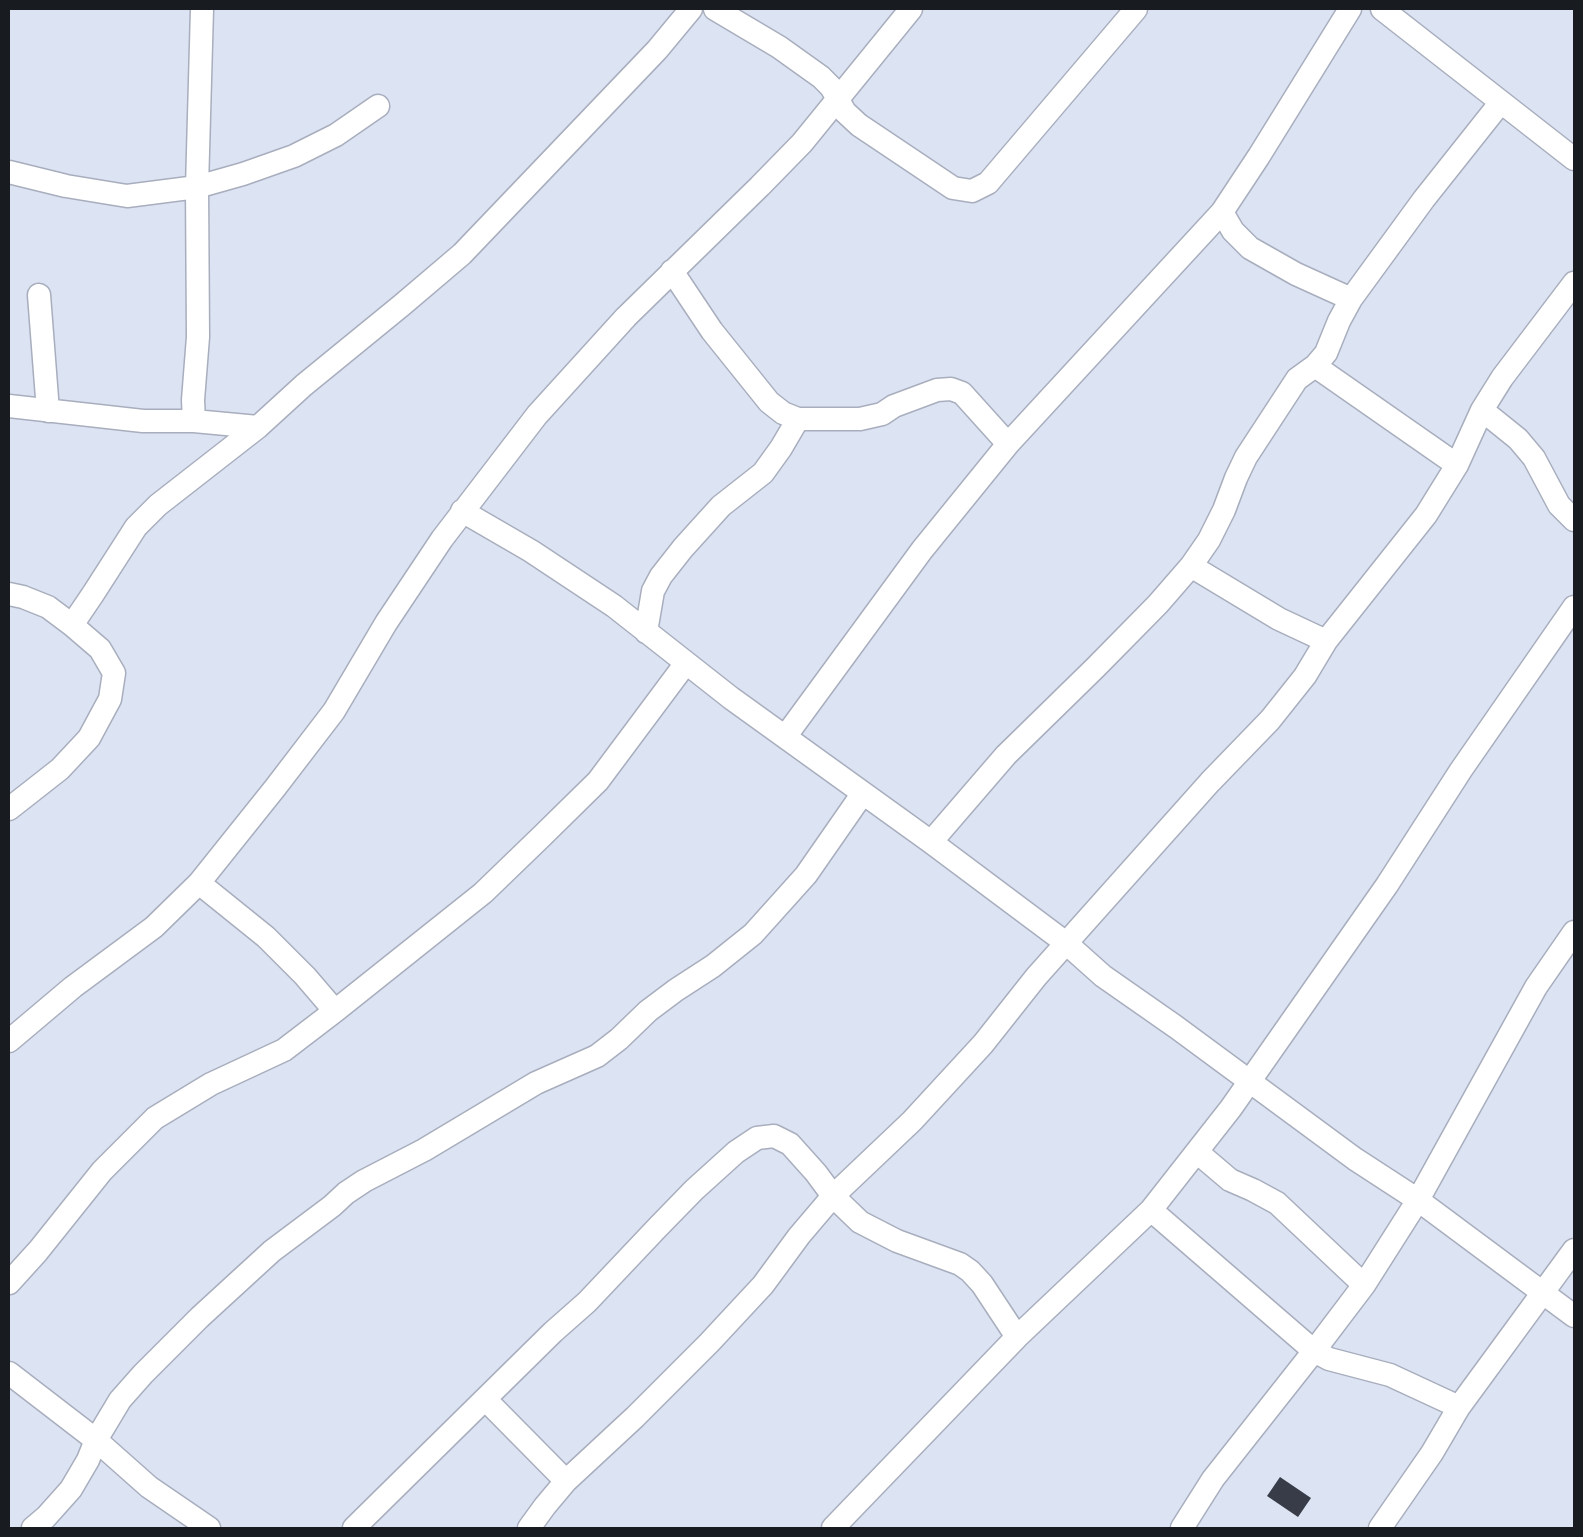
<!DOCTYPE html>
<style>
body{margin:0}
#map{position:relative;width:1583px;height:1537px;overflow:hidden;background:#dce3f2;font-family:Figtree,sans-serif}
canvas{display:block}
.frame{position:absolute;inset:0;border:10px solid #181b20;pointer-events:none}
</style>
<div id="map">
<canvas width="1583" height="1537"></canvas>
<div class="frame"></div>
</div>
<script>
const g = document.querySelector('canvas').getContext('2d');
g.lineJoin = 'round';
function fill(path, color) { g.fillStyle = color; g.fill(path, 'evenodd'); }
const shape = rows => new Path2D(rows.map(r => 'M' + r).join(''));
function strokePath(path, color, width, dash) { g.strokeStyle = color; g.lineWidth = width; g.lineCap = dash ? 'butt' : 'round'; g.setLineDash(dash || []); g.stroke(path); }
fill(shape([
 [1280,1477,1311,1498,1298,1517,1267,1496]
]), '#373c48');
const minor = shape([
 [715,9,779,47,821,77,831,87,845,112,859,125,953,188,972,191,988,183,1136,9],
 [1382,9,1574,159],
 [9,172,66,186,127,196,197,187,243,174,294,156,336,135,378,106],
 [1222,212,1233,231,1250,248,1296,274,1351,299],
 [672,271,712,331,769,402,783,413,798,419,860,419,882,414,894,406,937,390,951,389,962,393,1008,444],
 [39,295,48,411],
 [1315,366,1457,465],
 [9,406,143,421,194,421,258,427],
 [1482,410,1518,439,1534,458,1559,505,1574,520],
 [194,421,193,400,198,337,197,187,202,9],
 [462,511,531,551,614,606,731,698,931,842,1066,943,1103,976,1176,1027,1355,1159,1418,1200,1574,1316],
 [1191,566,1279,619,1326,641],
 [9,594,23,597,48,607,72,625,93,594,136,527,158,505,258,427,304,385,402,305,462,254,657,50,691,9],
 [646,632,653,591,661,576,683,548,721,506,763,473,781,448,798,419],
 [785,737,922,550,1008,444,1222,212,1259,156,1350,9],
 [9,809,60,769,89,738,110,699,114,673,100,649,72,625],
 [931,842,1006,755,1096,667,1158,604,1191,566,1209,540,1224,510,1236,478,1246,457,1297,379,1315,366,1326,353,1339,321,1351,299,1424,199,1501,102],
 [199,883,266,937,305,976,335,1011],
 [9,1041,73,987,154,927,199,883,275,788,334,711,386,623,442,539,537,415,626,317,760,186,802,143,911,9],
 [1197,1152,1230,1180,1253,1190,1277,1203,1364,1285],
 [1151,1210,1314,1351,1329,1359,1390,1375,1459,1407],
 [9,1283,38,1251,102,1171,155,1118,211,1084,284,1050,335,1011,483,893,541,837,598,781,686,663],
 [9,1373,96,1440,149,1487,209,1528],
 [485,1399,566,1481],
 [33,1528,46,1517,71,1489,88,1460,96,1440,120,1400,143,1374,200,1317,272,1251,332,1206,346,1193,364,1181,424,1150,536,1083,597,1056,619,1039,648,1011,676,990,713,966,753,934,806,875,863,793],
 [354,1528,553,1332,587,1302,657,1228,694,1190,736,1152,757,1138,774,1136,790,1144,816,1173,833,1196,912,1121,983,1044,1036,977,1210,782,1270,720,1305,676,1326,641,1426,515,1457,465,1482,410,1502,378,1574,283],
 [529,1528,545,1506,566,1481,635,1417,709,1343,763,1285,799,1236,833,1196,860,1222,897,1241,960,1264,970,1271,982,1284,1017,1337],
 [833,1528,1017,1337,1151,1210,1231,1108,1387,885,1461,770,1574,607],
 [1182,1528,1213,1479,1314,1351,1364,1285,1418,1200,1536,987,1574,932],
 [1380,1528,1432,1453,1459,1407,1574,1250]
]);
strokePath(minor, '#a8aebd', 25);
strokePath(minor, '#fff', 22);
</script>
